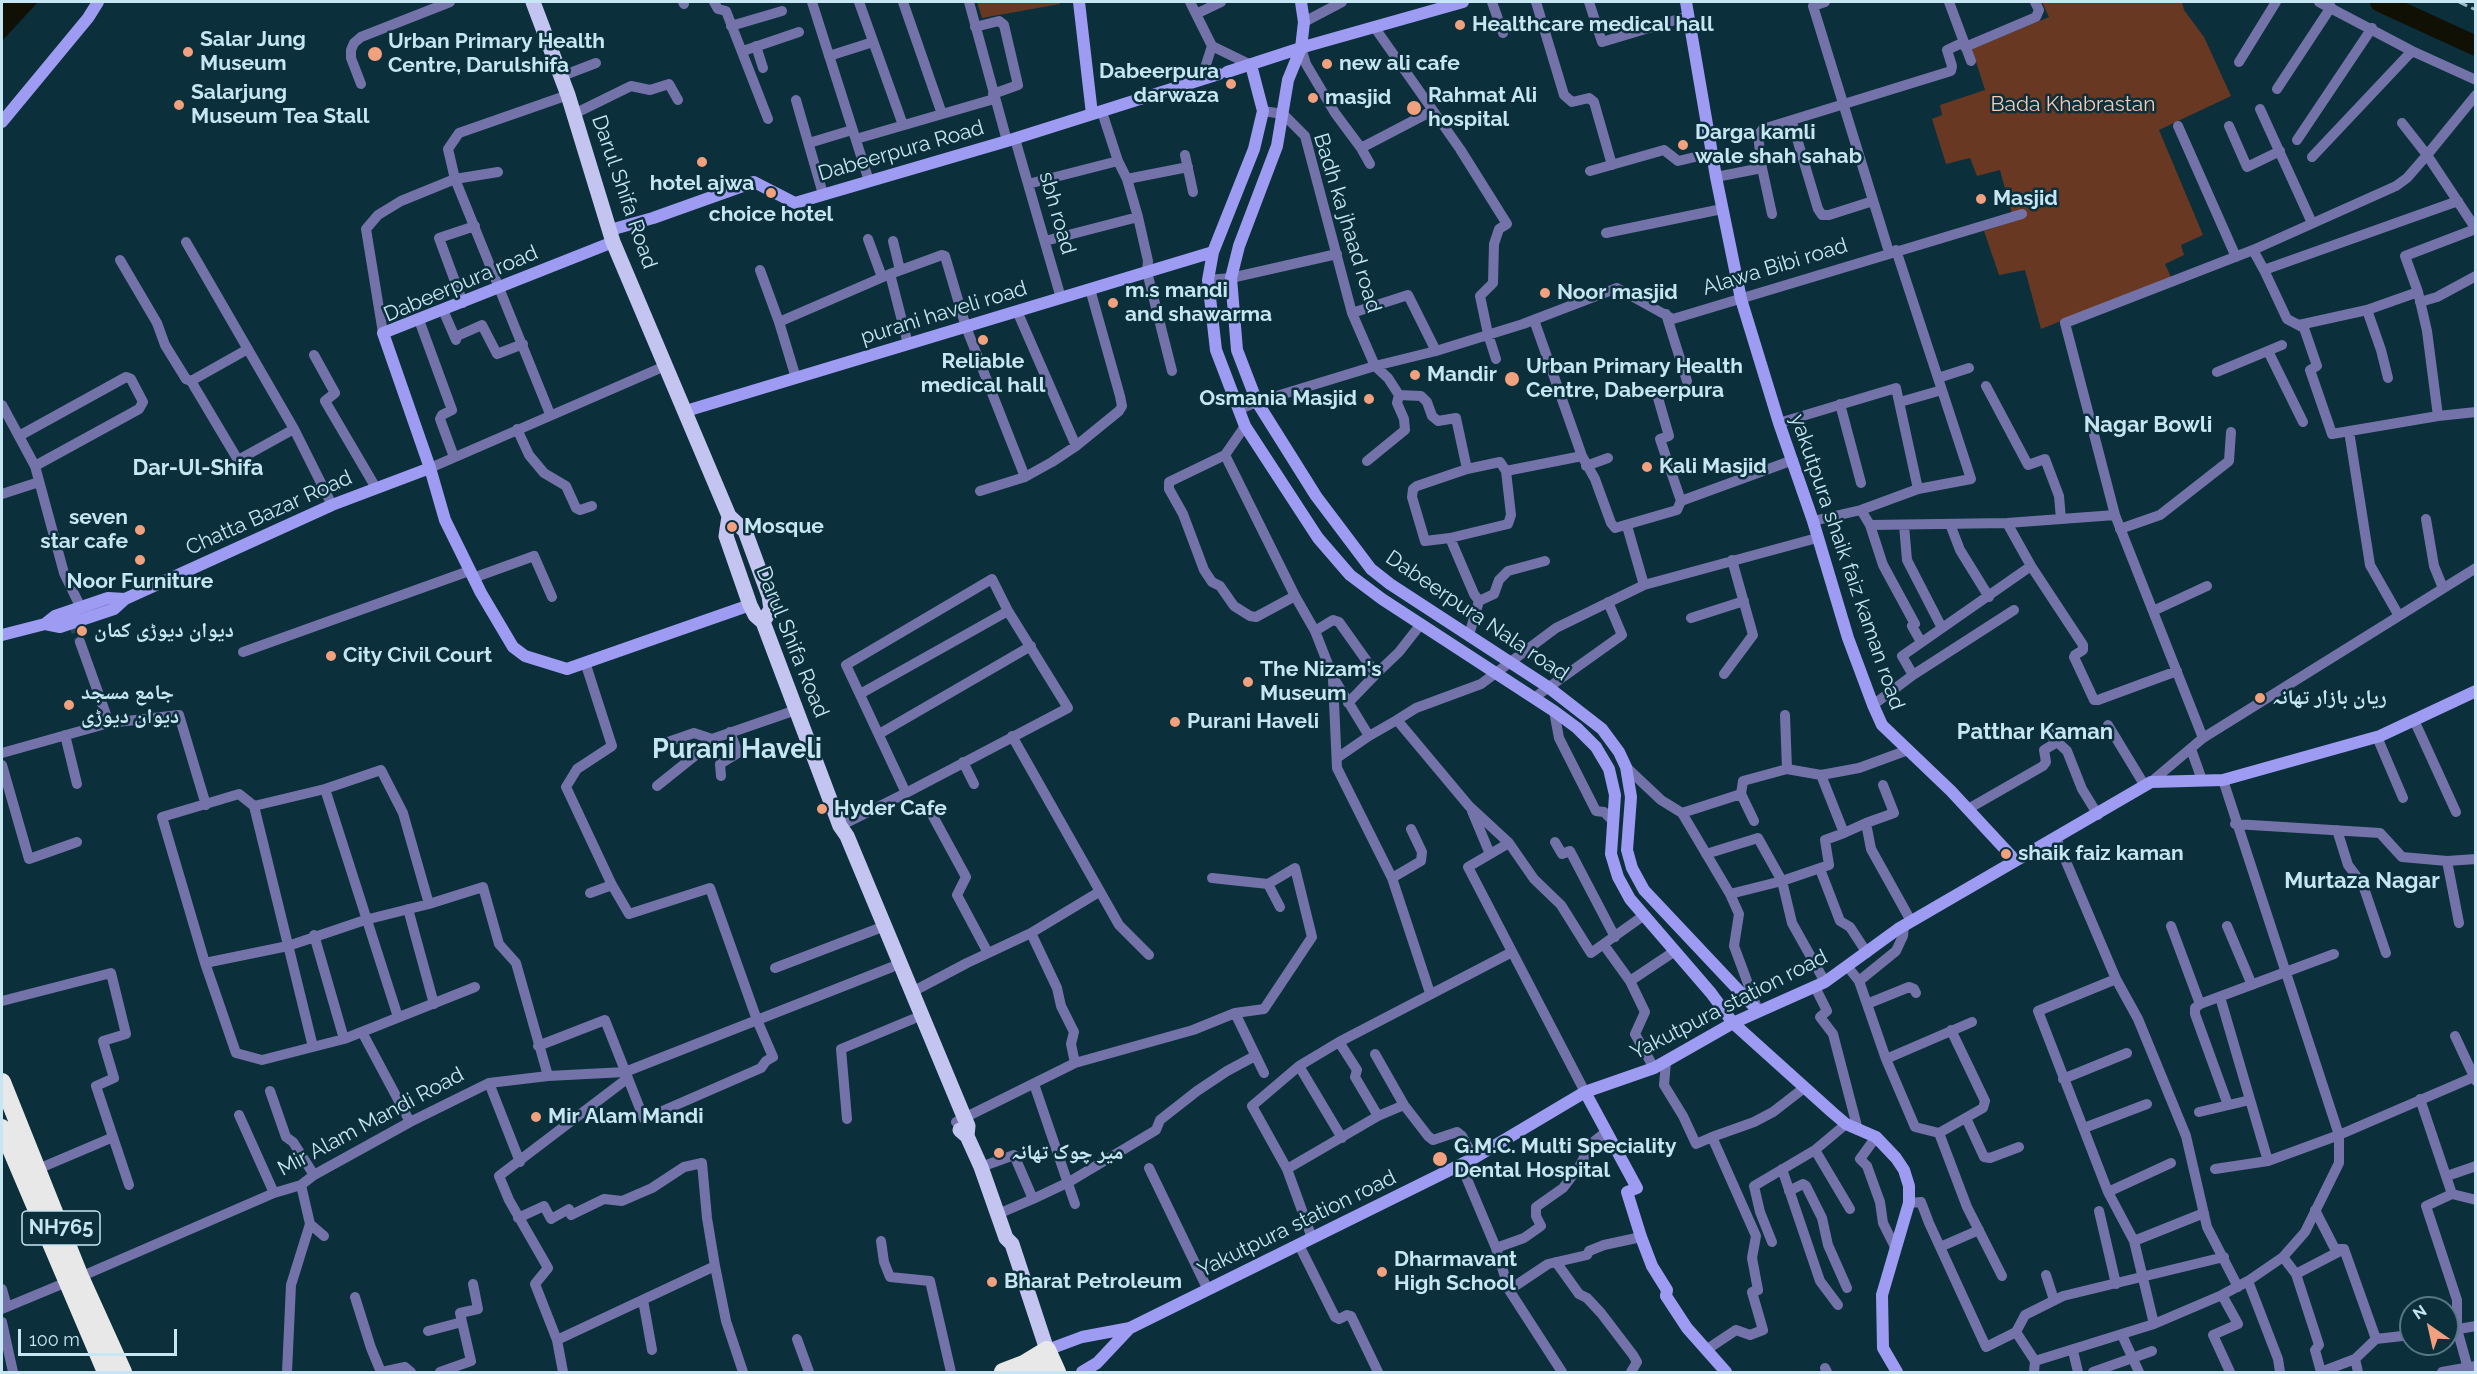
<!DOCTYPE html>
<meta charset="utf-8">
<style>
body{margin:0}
#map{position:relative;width:2477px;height:1374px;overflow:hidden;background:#0b2f3b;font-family:Raleway,sans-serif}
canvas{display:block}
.frame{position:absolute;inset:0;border:3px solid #c6e6f3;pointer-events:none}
.north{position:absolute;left:2399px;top:1296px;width:60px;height:60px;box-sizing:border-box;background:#0b2f3b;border:2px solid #567885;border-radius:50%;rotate:326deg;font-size:16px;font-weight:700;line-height:24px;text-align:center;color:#c6e6f3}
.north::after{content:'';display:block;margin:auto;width:21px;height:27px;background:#f1a17d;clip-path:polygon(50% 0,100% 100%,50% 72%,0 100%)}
.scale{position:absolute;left:18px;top:1329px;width:159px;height:27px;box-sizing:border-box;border:3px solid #c6e6f3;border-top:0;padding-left:8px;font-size:18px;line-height:21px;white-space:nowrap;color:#c6e6f3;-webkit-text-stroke:4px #0b2f3b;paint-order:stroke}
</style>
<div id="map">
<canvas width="2477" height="1374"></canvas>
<div class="frame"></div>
<div class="north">N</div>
<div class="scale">100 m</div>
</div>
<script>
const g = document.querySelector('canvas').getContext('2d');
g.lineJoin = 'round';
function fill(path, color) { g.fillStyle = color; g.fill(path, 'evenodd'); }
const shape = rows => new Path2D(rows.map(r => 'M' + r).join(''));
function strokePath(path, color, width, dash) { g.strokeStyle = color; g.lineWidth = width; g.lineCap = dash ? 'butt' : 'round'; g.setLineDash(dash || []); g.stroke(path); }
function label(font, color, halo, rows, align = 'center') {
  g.font = font + ' Raleway,"Noto Naskh Arabic",sans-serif'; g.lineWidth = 5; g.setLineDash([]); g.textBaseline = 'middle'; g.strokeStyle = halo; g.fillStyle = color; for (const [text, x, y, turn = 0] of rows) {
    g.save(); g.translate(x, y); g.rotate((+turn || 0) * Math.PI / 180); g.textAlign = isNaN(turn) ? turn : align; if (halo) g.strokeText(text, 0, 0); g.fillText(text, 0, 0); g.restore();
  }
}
fill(shape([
 [977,2,1060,2,1060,4,982,18],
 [2042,2,2182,2,2184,10,2204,37,2231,96,2159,130,2203,235,2181,245,2184,255,2165,264,2171,277,2041,329,2025,270,1999,275,1984,231,2014,221,2000,170,1977,176,1970,158,1946,164,1932,119,1942,115,1940,105,1985,90,1972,49,2049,17]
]), '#693822');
fill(shape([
 [2,2,38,2,2,41]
]), '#111004');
strokePath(shape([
 [2380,2,2476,46]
]), '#111004', 20);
strokePath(shape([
 [73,623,80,642]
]), '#274a57', 10, [10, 5]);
strokePath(shape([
 [683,2,684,4],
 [714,2,718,9,726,11,768,119],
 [812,2,869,181],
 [859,2,903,125],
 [903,2,942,114],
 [969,2,1007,141],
 [1190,2,1196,14],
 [1492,2,1503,33],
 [1536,2,1564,95,1572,102,1589,98,1594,102,1612,165],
 [1589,2,1602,42,1689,16],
 [1825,2,1813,6,1889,252],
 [1949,2,1971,61],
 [2319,2,2412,51,2476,80],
 [1304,22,1342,2],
 [731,26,782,11],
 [975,27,999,21,1004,25,1018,85,993,94],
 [1375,28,1460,149,1507,224,1499,229,1494,244,1493,283,1480,296,1488,334,1496,359],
 [756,46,763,68],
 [1212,46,1251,65],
 [1965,47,2036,17,2039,10,2035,2],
 [1301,48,1306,64,1335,113,1361,148],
 [743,51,799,32],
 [829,56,873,42],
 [2239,62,2276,2],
 [562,76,596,63],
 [1201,80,1212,46,1196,14,1221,2],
 [361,84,351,58,351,50,354,43,361,37,450,2],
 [2277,89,2331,7],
 [796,100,823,194],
 [2260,109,2312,223],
 [1263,111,1283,114,1305,136,1352,313,1375,366,1388,378,1399,395,1397,403,1404,419,1405,430,1367,461],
 [1102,112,1118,161,1127,179,1138,217,1148,261,1147,272,1172,371],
 [574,114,631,86,650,90,669,84,678,100],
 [1792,122,1818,209,1822,215,1829,215,1873,201],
 [2178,126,2236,257],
 [2229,126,2247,167,2280,151],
 [856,139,994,99],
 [1015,139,1061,298],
 [2297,140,2372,28],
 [809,143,852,130],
 [1185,155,1193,192],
 [2312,157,2412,51],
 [1370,164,1361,148,1432,111],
 [1762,168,1772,214],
 [1590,171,1664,150,1678,161,1712,153],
 [1716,177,1762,168,1758,135,1763,129,1951,71,1952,66,1947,50,1964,42],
 [1127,179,1188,167],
 [1028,184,1118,161],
 [1606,233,1722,209],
 [868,239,882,277],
 [893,241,900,270],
 [1045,241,1138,217],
 [186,242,294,429,332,505],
 [1896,250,1938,378],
 [2253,250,2264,270,2458,201],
 [120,260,157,323,165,345,186,379,191,381,238,460,294,429],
 [760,270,779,322],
 [2264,270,2287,319,2304,328,2317,366,2310,370,2332,434,2438,416,2476,412],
 [890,274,942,255,945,256,966,327,1025,477],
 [1208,280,1231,278,1337,254],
 [2418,292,2427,331,2438,416],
 [2420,302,2437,297,2476,276],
 [463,303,439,238,475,226],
 [443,310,456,340],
 [2367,310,2381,350,2388,378],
 [1017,311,1076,446],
 [1352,313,1408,295,1436,351],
 [1666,314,1687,381],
 [419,320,452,410,442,415,440,419,454,457],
 [1534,320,1582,456],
 [2299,325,2367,310,2418,292,2405,256,2473,230,2474,226,2427,155,2402,123],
 [383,333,366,229,378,215,401,201,455,179,498,172],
 [455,337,482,325,497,354,523,344],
 [2268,351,2303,422],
 [314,355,335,393,325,401,376,488],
 [2217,372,2282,345],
 [796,378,779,322,890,274,908,344],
 [191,381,248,349],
 [1986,386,2028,465,2045,459,2059,496,2061,519],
 [1399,395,1421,396,1427,402,1432,416,1438,421,1456,418,1467,469],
 [1658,398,1669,436,1660,439,1681,501],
 [1900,402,1942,390],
 [1840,404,1861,483],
 [2,405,35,466,64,573,81,608],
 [1238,410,1257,402,1375,366,1436,351,1523,324,1617,288,1673,319,2022,214],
 [550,414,455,179,448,149,459,133,568,95],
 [1779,423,1896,388,1918,489],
 [517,429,529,455,544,473,566,486,576,508,580,510,592,506],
 [2349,431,2370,565,2399,616],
 [19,436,126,377,131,379,143,402,139,409,35,466],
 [1225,455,1245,426],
 [1586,466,1608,458],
 [430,468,665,366],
 [980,491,1025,477,1052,462,1076,446,1119,411,1122,406,1120,396,1090,289],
 [2,494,39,482],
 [1861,510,1870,525,2007,523,2115,515],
 [2426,519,2434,566,2443,588],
 [1813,521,1861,510,1918,489,1971,479,1938,378,1969,368],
 [1950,524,1960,550,1989,597],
 [1870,525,1883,565,1915,624,1912,626,1921,642],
 [1904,525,1907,560,1942,628],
 [1627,526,1644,585],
 [2120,529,2160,515,2229,461,2231,432],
 [1450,538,1508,524,1511,515,1506,471],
 [2031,566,2083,645,2083,650,2075,655,2074,657,2094,700,2098,700,2177,671],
 [473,578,534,556,552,597],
 [1295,596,1256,617,1250,616,1234,606,1220,586,1212,582,1204,570,1183,514,1169,489,1169,482,1225,455,1295,596,1315,631,1333,677,1369,736,1397,720,1469,806,1509,843,1534,879,1561,905,1591,953,1643,916],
 [1479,601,1494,594,1499,580,1508,571,1545,561],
 [2153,611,2207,586],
 [1691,618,1744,601],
 [1315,631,1333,620,1339,622,1376,674,1348,703],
 [1469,635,1479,601,1474,594,1450,538,1425,541,1412,497,1413,489,1417,486,1467,469,1500,462,1506,471,1582,456,1595,479,1611,523,1615,528,1677,510,1681,501,1793,460],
 [80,642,109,723],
 [243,652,469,571],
 [1376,674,1399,652,1421,624],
 [1724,674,1753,635,1732,560],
 [1913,675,2014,610],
 [1333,680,1337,768,1392,878,1430,993],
 [860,694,1008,611],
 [1535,697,1622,635,1608,602],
 [1873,705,1913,675,1902,656,2031,566,2007,523],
 [1554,711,1559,738,1596,811,1604,812,1613,821],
 [1785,715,1787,769,1821,775,1859,768,1908,750],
 [1397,720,1416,708,1481,684,1556,628,1644,585,1817,538],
 [2414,720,2456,812],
 [2108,725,2145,786],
 [2048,729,2053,738,2067,751,2082,789,2098,815],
 [879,734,1031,646],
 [65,735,77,784],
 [1012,736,1119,925,1149,955],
 [2377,737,2403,798],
 [2203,738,2115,515,2065,323,2253,250,2396,186,2407,178,2427,155,2476,95],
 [668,742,694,733,712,739],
 [2191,749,2202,780],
 [2,753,109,723,179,715,206,805],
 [1337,758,1369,736],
 [963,762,974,784],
 [2,765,29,859,77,842],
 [1626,767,1661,800,1682,813,1730,894,1739,914,1734,946,1757,1008],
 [721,776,720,764,738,753,730,732],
 [2151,782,2203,738,2476,568],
 [657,786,707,746,712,739,796,710],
 [325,789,398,1017],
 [254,806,313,1047],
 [929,809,966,877,957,895,988,953],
 [1968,809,2043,766,2046,762,2044,750,2059,741],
 [1472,811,1490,854],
 [1682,813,1741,794],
 [1754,821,1741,794,1743,781,1787,769],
 [1866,823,1871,849,1911,921],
 [2235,824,2380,833,2402,857,2447,861,2476,859],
 [840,826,906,793,1068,708,1008,611,992,579,846,665,906,793],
 [2337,830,2348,865,2363,885,2386,953],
 [1844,833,1866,823,1894,813,1883,785],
 [2056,838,2116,979,2138,1019,2186,1136,2207,1227,2238,1287],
 [1555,842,1562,854,1570,851,1615,937],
 [1509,843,1468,867,1585,1092],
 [1706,854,1758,838,1782,881,1792,923,1825,982],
 [2447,861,2459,923],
 [1820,869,1840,921,1850,927,1867,953],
 [1392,878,1421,861,1422,852,1411,829],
 [1268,884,1280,907],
 [590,893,612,885],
 [1730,894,1782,881,1829,865,1825,840,1844,833,1821,775],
 [429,904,403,813,381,770,325,789,254,806,239,794,162,817,205,963,236,1053,262,1060,344,1039,475,987],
 [408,909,434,1004],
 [2171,926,2200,1004,2195,1008,2195,1014,2228,1105],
 [2227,926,2252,985],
 [1031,933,1057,988,1061,1006,1074,1032,1071,1044,1075,1063],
 [314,935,344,1039],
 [1604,945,1630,981,1645,1012,1635,1034,1654,1068],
 [205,963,288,946,365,920,429,904,483,887,499,944,516,963,548,1076],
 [1847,966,1859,981,1886,1059,1915,1127,1939,1133,1967,1207,2002,1276],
 [775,968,877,929],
 [2116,979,2038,1011,2108,1192,2134,1241,2154,1324],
 [1630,981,1675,951],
 [1859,981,1896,951,1903,936,1904,925],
 [1815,987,1827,1011,1820,1017,1833,1034,1858,1130],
 [912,992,967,963,1031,933,1099,892],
 [2220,997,2268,1161],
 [2,1001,111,973,126,1034,103,1041,114,1078,96,1086,129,1185],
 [1867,1004,1909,987,1914,989,1916,993],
 [2200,1004,2334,954],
 [1235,1013,1264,1073],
 [362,1032,410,1122],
 [2455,1036,2476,1081],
 [1339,1042,1357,1070,1355,1077,1378,1116],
 [538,1046,605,1020,644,1119,761,1068,766,1061,773,1057,757,1020,710,888,629,914,612,885,566,787,577,769,612,746,585,662],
 [1375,1054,1404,1105,1428,1136,1433,1140,1457,1132,1462,1136,1474,1158],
 [1886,1059,1972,1022],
 [1666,1062,1664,1085,1683,1116,1696,1144,1712,1137,1756,1236,1752,1258,1758,1290,1752,1292,1763,1330,1750,1335,1736,1330,1706,1350],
 [1299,1066,1342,1138],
 [2063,1079,2127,1053],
 [489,1083,520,1162],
 [1034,1084,1075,1204],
 [270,1091,286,1137,293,1142,314,1175],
 [2420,1099,2452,1194,2426,1206,2457,1300,2457,1329,2469,1372],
 [2199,1112,2250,1100],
 [239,1115,274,1193],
 [1966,1118,1984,1157,1990,1158,2019,1147],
 [847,1119,841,1049,913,1019],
 [956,1122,1075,1063,1193,1030,1235,1013,1264,1009,1312,937,1295,868,1268,884,1212,878],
 [2084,1128,2147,1104],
 [1939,1133,1983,1108,1985,1101,1951,1030],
 [1712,1137,1754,1122,1773,1112,1804,1088],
 [1876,1137,1860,1159,1867,1166,1880,1202,1883,1223,1895,1247],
 [1815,1150,1850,1209],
 [1461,1165,1496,1248,1509,1290,1562,1372],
 [981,1167,1014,1155,1033,1199,1069,1182,1156,1130,1160,1120,1197,1091,1227,1071,1255,1056],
 [1149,1168,1208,1290],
 [38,1169,111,1138],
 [1287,1169,1378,1116,1404,1105],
 [1782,1169,1820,1281,1838,1305],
 [2215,1169,2268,1161,2339,1135,2476,1076],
 [2447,1176,2476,1166],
 [1789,1191,1803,1184,1806,1186,1822,1218,1828,1245,1847,1288],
 [2108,1192,2171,1163],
 [2452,1194,2476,1200],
 [1909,1203,1921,1202,1929,1223,1986,1347,2016,1332,2035,1361,2034,1372],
 [2315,1210,2335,1249,2344,1249,2376,1339],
 [2099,1211,2116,1284],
 [998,1214,1033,1199],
 [518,1218,544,1206,551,1219,569,1209,571,1215,604,1199,622,1201,652,1188,684,1167,702,1163,707,1218,715,1266,726,1321,743,1372],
 [310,1224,324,1236],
 [1312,1238,1287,1169,1252,1106,1299,1066,1339,1042,1512,952],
 [881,1241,884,1262,890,1277,930,1281,951,1372],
 [2134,1241,2204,1213],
 [1772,1242,1760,1212,1754,1186,1815,1150,1846,1124],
 [1299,1245,1335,1317,1339,1319,1347,1315,1351,1316,1378,1372],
 [1940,1247,1979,1230],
 [1496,1248,1524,1238,1541,1226,1536,1216,1536,1207,1563,1188,1579,1167,1592,1143,1606,1132],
 [2283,1257,2296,1274,2319,1345,2315,1350,2321,1372,2355,1359,2376,1339,2411,1335],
 [1556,1262,1579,1294,1587,1298,1601,1313,1633,1355,1637,1362,1631,1372],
 [2296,1274,2344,1249],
 [2046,1275,2054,1300],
 [80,1277,274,1193,301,1185,314,1175,410,1122,489,1083,548,1076,625,1072,892,967],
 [2248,1281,2278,1359,2280,1372],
 [2,1289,7,1307],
 [1509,1290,1548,1264,1587,1255,1589,1251,1604,1245,1641,1237],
 [2222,1295,2238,1324,2213,1335,2230,1372],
 [355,1297,371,1348,381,1372],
 [643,1300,652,1350],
 [2,1309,67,1282],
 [2,1322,13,1372],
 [428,1331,462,1322,460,1313,478,1309,473,1284],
 [2447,1331,2476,1326],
 [2016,1332,2025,1315,2063,1296,2224,1257],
 [2122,1335,2139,1372],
 [797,1339,809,1372],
 [557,1340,715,1266],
 [2073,1351,2078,1372],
 [2355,1359,2358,1372],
 [2035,1361,2154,1324,2222,1295,2248,1281,2283,1257,2305,1232,2339,1163,2339,1135,2223,780],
 [1825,1368,1827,1372],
 [287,1372,291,1285,310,1224,301,1185],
 [382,1372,405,1367,411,1372],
 [440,1372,471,1361,462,1322],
 [563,1372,557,1340,535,1284,548,1268,509,1200,499,1176,628,1078],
 [2093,1372,2152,1351],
 [2442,1372,2476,1366]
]), '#7473a9', 10);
strokePath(shape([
 [1079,2,1092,114],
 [1301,2,1304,22,1301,48,1288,80,1277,146,1239,246,1231,278,1237,350,1257,402,1316,496,1371,569,1390,584,1548,687,1602,729,1619,752,1626,767,1631,797,1627,850,1632,868,1644,890,1758,1011],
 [1686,2,1716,177,1741,299,1779,423,1813,521,1848,638,1873,705,1882,725,1951,791,2015,860],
 [1251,65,1263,111,1254,149,1213,252,1208,280,1216,350,1245,426,1318,538,1350,575,1382,599,1554,711,1577,728,1596,747,1609,769,1615,795,1611,854,1618,877,1630,899,1711,993,1733,1023,1833,1113,1846,1124,1876,1137,1896,1158,1904,1170,1909,1186,1909,1203,1882,1295,1883,1348,1897,1372],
 [1227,72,1307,46,1463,2],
 [2,122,88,18,98,2],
 [686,411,1213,252],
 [750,605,567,669,525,656,513,647,481,593,445,520,430,468,383,333,613,242,610,230,653,218,754,182,795,203,1007,141,1219,74],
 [45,624,60,627,114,609,125,599,332,505,430,468],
 [2,635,45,624,55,616,108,598,125,599],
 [1585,1092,1637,1188,1627,1192,1641,1237,1652,1266,1667,1290,1666,1296,1687,1328,1726,1372],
 [1047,1350,1082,1337,1130,1328],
 [1082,1372,1097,1363,1130,1328,1474,1158,1585,1092,1654,1068,1733,1023,1825,982,1898,929,2151,782,2223,780,2380,736,2476,691]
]), '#9e9bf2', 12);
strokePath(shape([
 [533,2,568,95,613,242,729,516,726,536,750,605,755,615,763,622,840,826,847,836,965,1119,968,1126,967,1136],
 [729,516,745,531,769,596,771,609,763,622],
 [960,1130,967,1136,981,1167,1006,1238,1012,1244,1047,1350]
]), '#c4c4f1', 15);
strokePath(shape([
 [2,1082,80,1277,123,1372],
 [2,1128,106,1372],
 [1024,1364,1042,1372],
 [1003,1372,1024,1364,1047,1350,1057,1372]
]), '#e8e8e8', 18);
strokePath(shape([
 [2459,2,2476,10]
]), '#9cbdca', 3, [9, 4.5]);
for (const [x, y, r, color] of [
 [1460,25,6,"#f1a17d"],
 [188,52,6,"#f1a17d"],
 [375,54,8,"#f1a17d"],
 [1327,64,6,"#f1a17d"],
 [1231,84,6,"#f1a17d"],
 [1313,98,6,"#f1a17d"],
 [179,105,6,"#f1a17d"],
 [1414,108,8,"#f1a17d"],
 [1683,145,6,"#f1a17d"],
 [702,162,6,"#f1a17d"],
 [771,193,6,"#f1a17d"],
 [1981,199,6,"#f1a17d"],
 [1545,293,6,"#f1a17d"],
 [1113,303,6,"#f1a17d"],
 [983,340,6,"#f1a17d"],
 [1415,375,6,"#f1a17d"],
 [1512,379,8,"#f1a17d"],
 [1369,399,6,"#f1a17d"],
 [1647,467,6,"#f1a17d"],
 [732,527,6,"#f1a17d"],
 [140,530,6,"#f1a17d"],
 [140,560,6,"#f1a17d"],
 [82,631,6,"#f1a17d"],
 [331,656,6,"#f1a17d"],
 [1248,682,6,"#f1a17d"],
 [2260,698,6,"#f1a17d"],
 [69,705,6,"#f1a17d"],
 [1175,722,6,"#f1a17d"],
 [822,809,6,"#f1a17d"],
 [2006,854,6,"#f1a17d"],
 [536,1117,6,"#f1a17d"],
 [999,1153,6,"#f1a17d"],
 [1440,1159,8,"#f1a17d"],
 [1382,1272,6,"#f1a17d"],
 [992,1282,6,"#f1a17d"]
]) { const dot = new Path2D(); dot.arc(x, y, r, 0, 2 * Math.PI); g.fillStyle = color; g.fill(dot); strokePath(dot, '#0b2f3b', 2); }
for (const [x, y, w] of [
 [61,1228,78]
]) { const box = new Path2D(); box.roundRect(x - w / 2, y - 17, w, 34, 4.5); g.fillStyle = '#0b2f3b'; g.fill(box); strokePath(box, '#c6e6f3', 1.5); }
label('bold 20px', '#c6e6f3', null, [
 ["NH765",61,1228]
]);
label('bold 21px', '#c6e6f3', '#0b2f3b', [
 ["Healthcare medical hall",1472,25],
 ["Salar Jung",200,40],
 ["Museum",200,64],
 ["Urban Primary Health",388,42],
 ["Centre, Darulshifa",388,66],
 ["new ali cafe",1339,64],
 ["Dabeerpura",1219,72,"right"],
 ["darwaza",1219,96,"right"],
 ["Salarjung",191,93],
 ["Museum Tea Stall",191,117],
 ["Rahmat Ali",1428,96],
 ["hospital",1428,120],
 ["masjid",1325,98],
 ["Darga kamli",1695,133],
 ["wale shah sahab",1695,157],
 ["hotel ajwa",702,184,"center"],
 ["Masjid",1993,199],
 ["choice hotel",771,215,"center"],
 ["m.s mandi",1125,291],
 ["and shawarma",1125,315],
 ["Noor masjid",1557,293],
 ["Reliable",983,362,"center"],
 ["medical hall",983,386,"center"],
 ["Urban Primary Health",1526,367],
 ["Centre, Dabeerpura",1526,391],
 ["Mandir",1427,375],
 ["Osmania Masjid",1357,399,"right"],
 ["Kali Masjid",1659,467],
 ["seven",128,518,"right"],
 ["star cafe",128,542,"right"],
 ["Mosque",744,527],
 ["Noor Furniture",140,582,"center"],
 ["دیوان دیوڑی کمان",94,631],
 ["City Civil Court",343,656],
 ["The Nizam's",1260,670],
 ["Museum",1260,694],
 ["جامع مسجد",81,693],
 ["دیوان دیوڑی",81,717],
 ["ریان بازار تھانہ",2272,698],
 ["Purani Haveli",1187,722],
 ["Hyder Cafe",834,809],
 ["shaik faiz kaman",2018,854],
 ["Mir Alam Mandi",548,1117],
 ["G.M.C. Multi Speciality",1454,1147],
 ["Dental Hospital",1454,1171],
 ["میر چوک تھانہ",1011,1153],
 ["Dharmavant",1394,1260],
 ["High School",1394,1284],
 ["Bharat Petroleum",1004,1282]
], 'left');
label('21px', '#f9c9b5', '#0b2f3b', [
 ["Bada Khabrastan",2073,105]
]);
label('21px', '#c6e6f3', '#0b2f3b', [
 ["Dabeerpura Road",901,151,-16],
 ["Darul Shifa Road",624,192,71],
 ["sbh road",1057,213,74],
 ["Badh ka jhaad road",1347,223,73],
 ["Alawa Bibi road",1775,267,-17],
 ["Dabeerpura road",461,284,-23],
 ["purani haveli road",944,313,-17],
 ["Chatta Bazar Road",269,513,-24],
 ["yakutpura shaik faiz kaman road",1847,562,71],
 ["Dabeerpura Nala road",1477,616,34],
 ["Darul Shifa Road",792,642,68],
 ["Yakutpura station road",1729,1005,-27],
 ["Mir Alam Mandi Road",371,1122,-28],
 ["Yakutpura station road",1297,1224,-26]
]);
label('bold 22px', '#c6e6f3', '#0b2f3b', [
 ["Nagar Bowli",2148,425],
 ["Dar-Ul-Shifa",198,468],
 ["Patthar Kaman",2035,732],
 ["Murtaza Nagar",2362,881]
]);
label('bold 27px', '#c6e6f3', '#0b2f3b', [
 ["Purani Haveli",737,750]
]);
</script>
